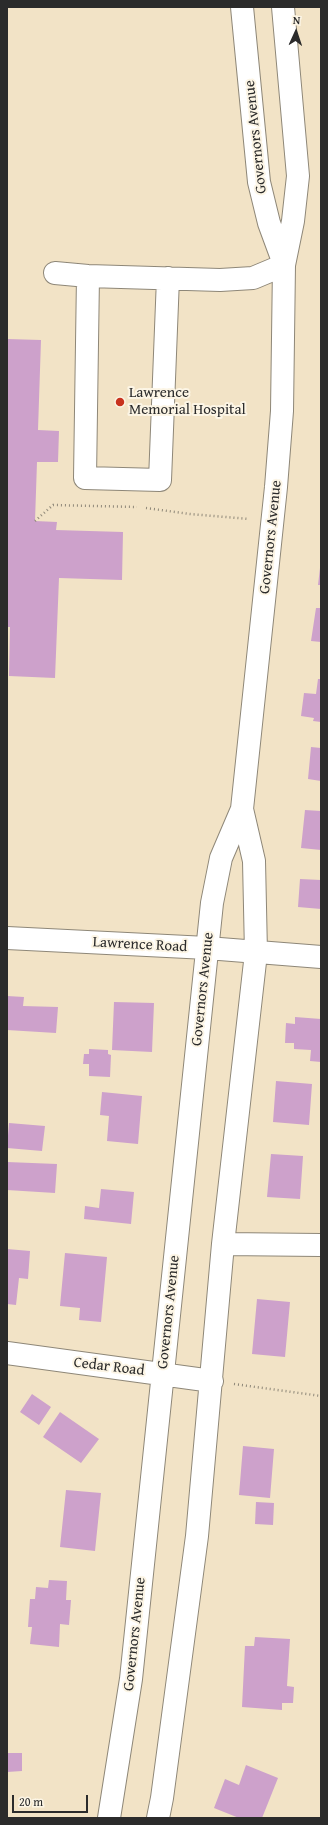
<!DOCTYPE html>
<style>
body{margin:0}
#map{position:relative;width:328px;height:1825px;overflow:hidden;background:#f2e3c6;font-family:"Gentium Book Plus",serif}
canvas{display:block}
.frame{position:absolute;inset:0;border:8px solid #2b2b2b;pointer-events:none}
.north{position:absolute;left:276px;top:12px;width:40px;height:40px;-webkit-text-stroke:3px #fcf5e5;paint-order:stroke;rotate:3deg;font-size:11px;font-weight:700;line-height:16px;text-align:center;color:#2b2b2b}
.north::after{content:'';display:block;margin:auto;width:14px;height:18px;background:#2b2b2b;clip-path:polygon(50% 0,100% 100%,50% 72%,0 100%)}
.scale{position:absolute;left:12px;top:1795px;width:76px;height:18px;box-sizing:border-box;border:2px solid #2b2b2b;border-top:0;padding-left:5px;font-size:12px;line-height:14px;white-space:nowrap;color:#2b2b2b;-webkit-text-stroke:3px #fcf5e5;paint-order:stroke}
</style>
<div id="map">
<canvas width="328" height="1825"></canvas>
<div class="frame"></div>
<div class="north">N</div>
<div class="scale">20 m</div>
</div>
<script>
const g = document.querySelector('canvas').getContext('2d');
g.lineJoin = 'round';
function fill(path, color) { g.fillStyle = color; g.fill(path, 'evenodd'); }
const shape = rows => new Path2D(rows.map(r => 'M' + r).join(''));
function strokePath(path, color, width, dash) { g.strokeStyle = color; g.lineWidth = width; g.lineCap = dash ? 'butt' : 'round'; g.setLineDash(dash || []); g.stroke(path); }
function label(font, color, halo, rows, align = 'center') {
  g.font = font + ' "Gentium Book Plus",serif'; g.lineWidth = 4; g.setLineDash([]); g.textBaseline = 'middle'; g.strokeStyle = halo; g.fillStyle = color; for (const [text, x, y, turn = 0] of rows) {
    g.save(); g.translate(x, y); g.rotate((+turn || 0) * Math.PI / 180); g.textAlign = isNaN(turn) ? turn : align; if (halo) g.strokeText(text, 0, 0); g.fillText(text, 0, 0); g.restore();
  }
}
fill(shape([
 [7,339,41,340,38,430,59,431,58,462,37,462,35,521,57,522,56,530,123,532,122,580,59,578,55,678,9,676,10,627,7,627],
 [320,568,321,568,321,585,318,585],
 [316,608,321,608,321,642,311,641],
 [318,679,321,679,321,722,313,721,314,718,301,716,304,693,316,694],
 [311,747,321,748,321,781,308,779],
 [305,810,321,811,321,850,301,848],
 [300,879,321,880,321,909,298,907],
 [7,996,24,997,23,1006,58,1007,56,1033,7,1030],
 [114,1002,154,1003,152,1052,112,1050],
 [295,1017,321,1019,321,1062,310,1061,311,1050,294,1049,294,1043,285,1043,286,1023,295,1024],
 [89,1049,108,1050,108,1054,111,1055,110,1077,89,1076,89,1064,83,1064,84,1054,89,1054],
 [276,1081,312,1084,309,1125,273,1122],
 [102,1092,142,1096,138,1144,107,1141,109,1116,100,1115],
 [9,1123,45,1126,42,1151,7,1148],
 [271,1154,303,1156,300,1199,267,1197],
 [7,1162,57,1164,55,1193,7,1190],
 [101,1189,134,1192,131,1224,84,1219,85,1206,99,1208],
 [7,1249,30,1251,28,1279,19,1278,16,1305,7,1304],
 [65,1253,107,1257,101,1322,79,1320,80,1308,60,1306],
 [257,1299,290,1302,285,1357,252,1354],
 [32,1394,51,1407,39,1425,20,1412],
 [60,1412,99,1439,81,1463,43,1437],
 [243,1446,274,1449,270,1498,239,1495],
 [66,1490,101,1493,95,1551,60,1547],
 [256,1502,274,1503,273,1525,255,1524],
 [49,1580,67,1581,66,1600,71,1600,69,1625,60,1624,59,1647,30,1644,32,1627,28,1627,30,1599,35,1599,36,1587,48,1588],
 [255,1637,290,1639,287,1686,294,1687,293,1703,282,1703,282,1710,242,1707,245,1646,254,1646],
 [7,1753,22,1753,22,1771,7,1772],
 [246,1765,278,1778,262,1818,239,1818,214,1808,225,1779,239,1785]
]), '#cda1cb');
const minor = shape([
 [242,7,259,182,269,223,283,261],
 [55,273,88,276,220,280,253,278,284,265],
 [88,276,85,478,160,480,168,278],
 [7,938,207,948,321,957],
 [223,1244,321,1245],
 [7,1353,212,1381],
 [109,1818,131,1679,212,903,221,858,242,809,276,487,282,411,284,265,293,221,298,176,283,7],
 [158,1818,162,1798,197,1536,223,1244,256,953,254,861,242,809]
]);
strokePath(minor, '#8e8778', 24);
strokePath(shape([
 [146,508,190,514,249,519],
 [35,521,53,505,137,507],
 [234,1384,321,1396]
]), '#8e8778', 2.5, [1, 3]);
strokePath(minor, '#fff', 22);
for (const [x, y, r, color] of [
 [120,402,5,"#c8321e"]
]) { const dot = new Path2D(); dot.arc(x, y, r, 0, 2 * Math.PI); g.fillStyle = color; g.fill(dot); strokePath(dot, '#fcf5e5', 1.5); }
label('15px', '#2b2b2b', '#fcf5e5', [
 ["Governors Avenue",256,137,-96],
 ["Governors Avenue",271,537,-84],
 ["Lawrence Road",140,945,3],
 ["Governors Avenue",203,989,-84],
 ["Governors Avenue",169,1312,-84],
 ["Cedar Road",109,1367,7],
 ["Governors Avenue",135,1634,-84]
]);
label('15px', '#2b2b2b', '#fcf5e5', [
 ["Lawrence",129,393],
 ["Memorial Hospital",129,410]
], 'left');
</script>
